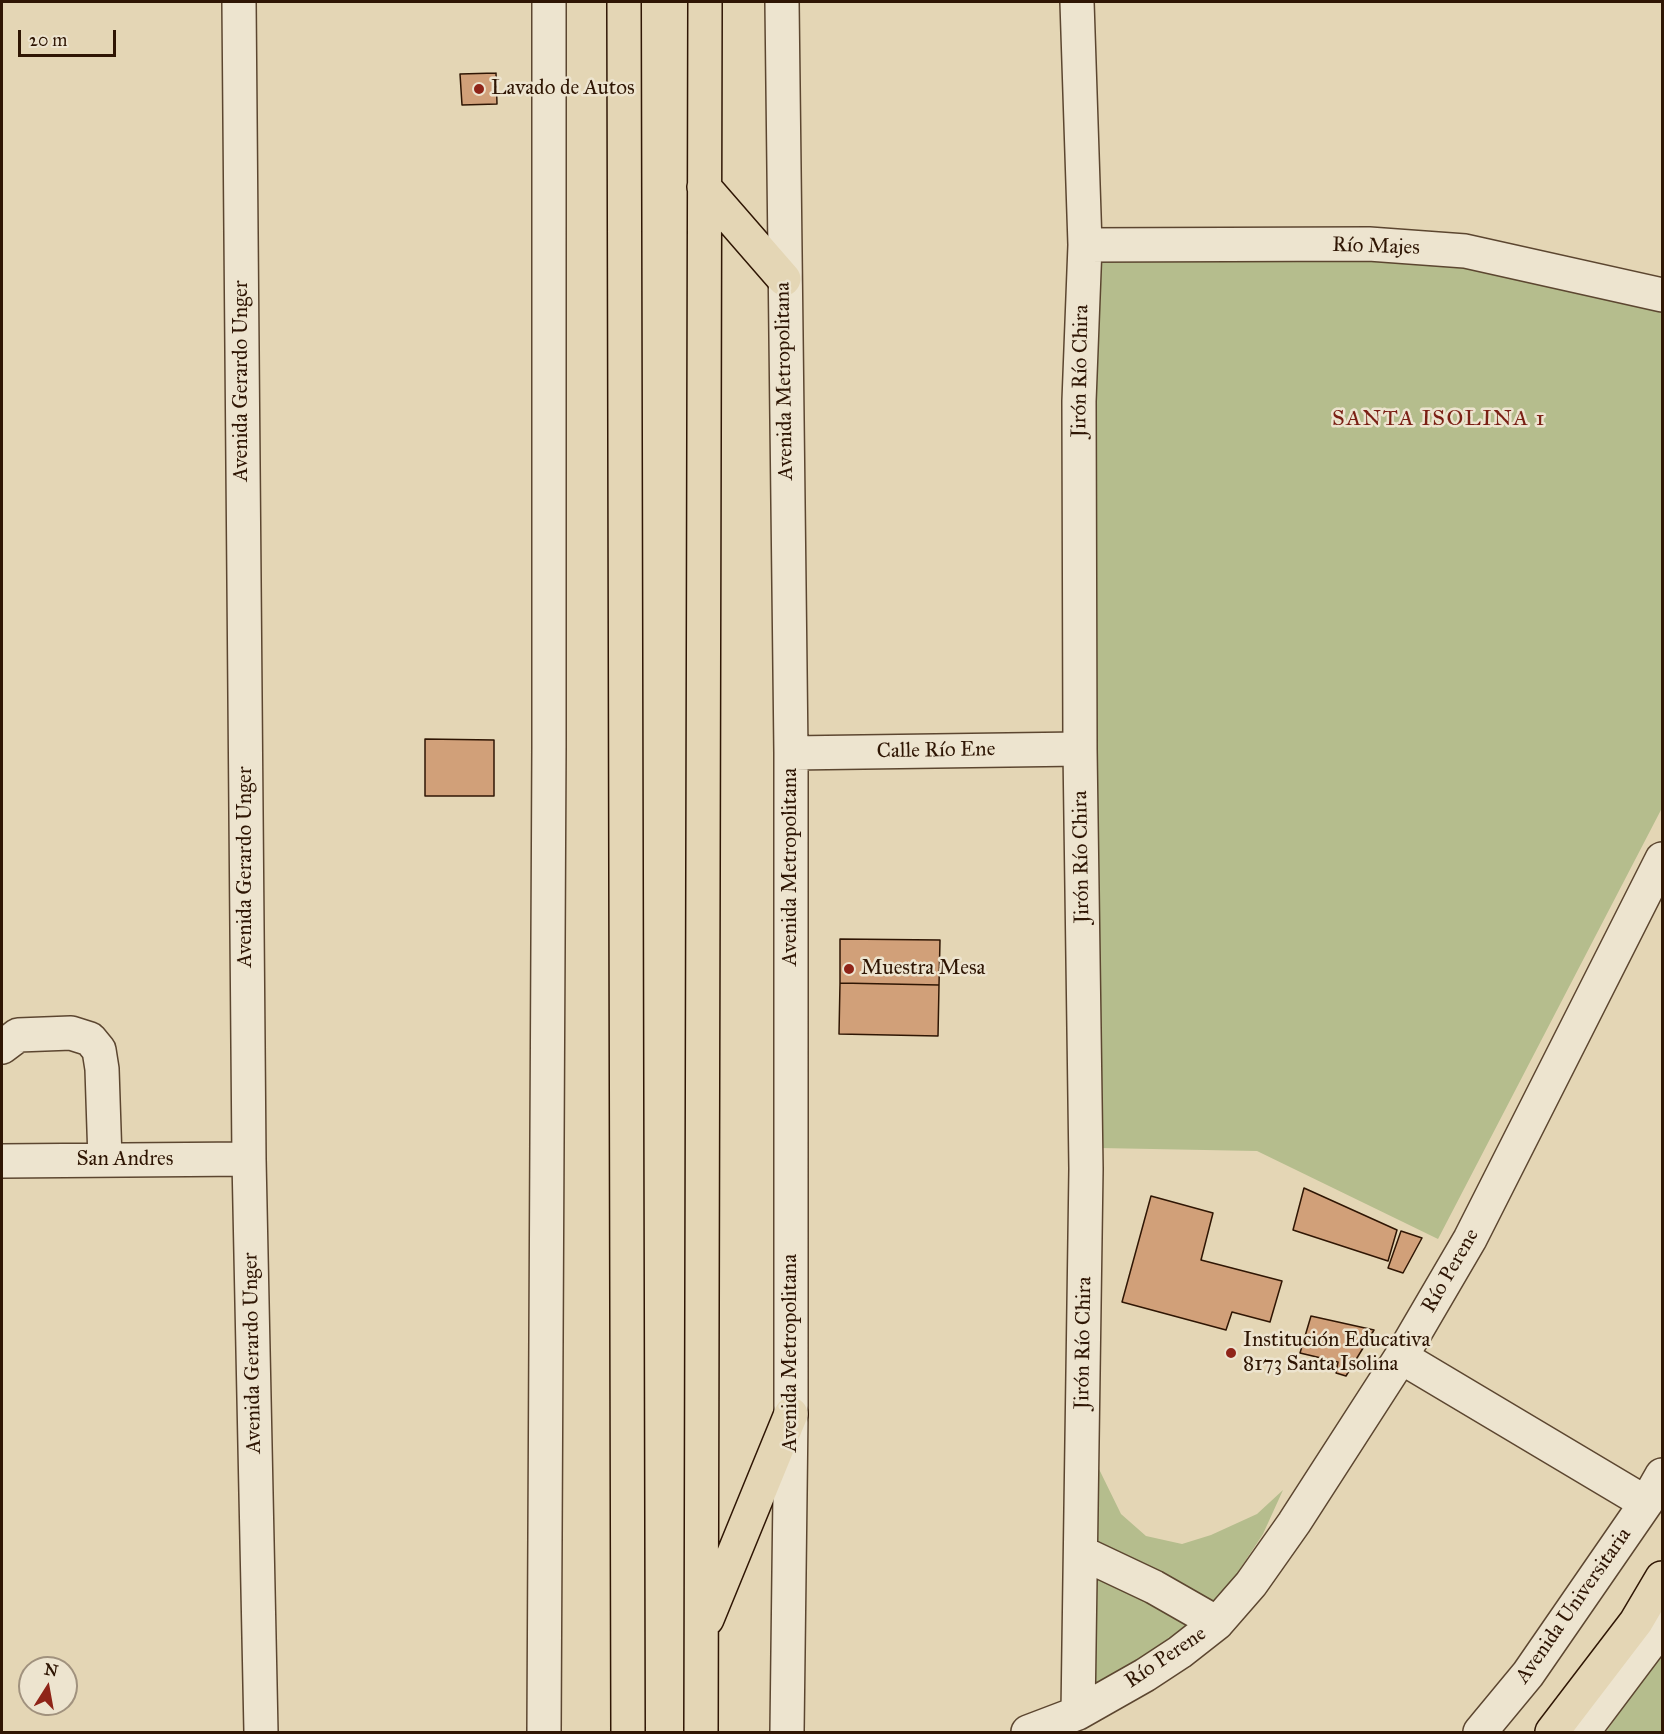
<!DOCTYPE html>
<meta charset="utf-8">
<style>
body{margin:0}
#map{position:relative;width:1664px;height:1734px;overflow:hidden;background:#e4d6b5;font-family:"IM FELL Great Primer",serif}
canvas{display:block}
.frame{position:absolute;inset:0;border:3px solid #2f1604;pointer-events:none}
.north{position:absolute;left:18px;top:1656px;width:60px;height:60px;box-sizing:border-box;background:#ede4cf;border:2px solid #a1927e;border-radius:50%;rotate:11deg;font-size:16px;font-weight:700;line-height:24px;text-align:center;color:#2f1604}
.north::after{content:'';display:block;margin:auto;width:21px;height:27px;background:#8f2418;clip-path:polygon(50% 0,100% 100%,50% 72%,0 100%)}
.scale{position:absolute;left:18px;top:30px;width:98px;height:27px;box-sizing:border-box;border:3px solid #2f1604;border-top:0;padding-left:8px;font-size:18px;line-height:21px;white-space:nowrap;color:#2f1604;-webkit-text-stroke:4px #ede4cf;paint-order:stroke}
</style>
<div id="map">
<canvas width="1664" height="1734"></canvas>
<div class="frame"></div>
<div class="north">N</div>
<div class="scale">20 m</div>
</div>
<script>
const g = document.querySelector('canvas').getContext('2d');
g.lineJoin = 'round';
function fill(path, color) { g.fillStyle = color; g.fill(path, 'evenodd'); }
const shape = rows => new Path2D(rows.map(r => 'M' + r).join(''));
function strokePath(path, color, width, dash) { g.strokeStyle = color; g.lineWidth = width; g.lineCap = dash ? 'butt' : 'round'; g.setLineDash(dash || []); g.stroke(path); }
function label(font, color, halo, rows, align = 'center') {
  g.font = font + ' "IM FELL Great Primer",serif'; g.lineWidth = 5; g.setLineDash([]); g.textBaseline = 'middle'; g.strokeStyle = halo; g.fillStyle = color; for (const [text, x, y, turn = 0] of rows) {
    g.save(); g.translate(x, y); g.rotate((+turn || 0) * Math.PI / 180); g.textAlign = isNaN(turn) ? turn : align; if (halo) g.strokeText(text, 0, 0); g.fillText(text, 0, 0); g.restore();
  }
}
fill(shape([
 [1094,260,1432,262,1583,289,1662,306,1662,808,1438,1239,1257,1151,1100,1148],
 [1097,1465,1121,1514,1146,1536,1182,1544,1211,1535,1257,1514,1283,1490,1263,1534,1207,1619,1090,1691],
 [1662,1651,1662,1729,1660,1732,1606,1732]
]), '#b5bd8d');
const building = shape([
 [496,73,497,104,462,105,460,74,496,73],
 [425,739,494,740,494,796,425,796,425,739],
 [840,939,940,940,939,985,840,983,840,939],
 [840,983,939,985,938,1036,839,1034,840,983],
 [1304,1188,1397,1230,1388,1261,1293,1230,1304,1188],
 [1151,1196,1213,1213,1201,1260,1282,1281,1270,1322,1232,1312,1226,1330,1122,1302,1151,1196],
 [1401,1231,1422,1238,1403,1273,1388,1268,1401,1231],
 [1311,1316,1374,1330,1346,1376,1336,1373,1338,1362,1300,1353,1311,1316]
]);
fill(building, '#d1a079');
strokePath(building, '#2f1604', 1.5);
const minor = shape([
 [239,2,249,1159,261,1732],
 [782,2,791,753,791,1414,787,1732],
 [1077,2,1085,245,1079,401,1080,749,1086,1169,1078,1713],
 [1085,245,1369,244,1465,251,1662,295],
 [791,753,1080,749],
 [2,1047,18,1035,71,1033,90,1039,99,1050,102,1069,105,1160],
 [2,1161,249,1159],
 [1401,1357,1646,1503],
 [1082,1553,1154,1587,1217,1623],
 [544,1732,549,746,549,2],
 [1028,1732,1078,1713,1145,1675,1180,1652,1217,1623,1251,1584,1294,1523,1401,1357,1470,1239,1662,859],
 [1480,1732,1528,1674,1646,1503,1662,1475],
 [1583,1732,1662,1627]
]);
const major = shape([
 [624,2,628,1732],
 [704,187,784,279],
 [707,1619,791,1414],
 [701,1732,705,2],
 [1552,1732,1636,1622,1662,1578]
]);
strokePath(minor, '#5c4630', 36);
strokePath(major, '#2f1604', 36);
strokePath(minor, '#ede4cf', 33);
strokePath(major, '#e4d6b5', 33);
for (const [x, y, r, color] of [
 [479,89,6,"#8f2418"],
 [849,969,6,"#8f2418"],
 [1231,1353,6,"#8f2418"]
]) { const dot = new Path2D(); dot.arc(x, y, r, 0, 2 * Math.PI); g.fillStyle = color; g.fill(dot); strokePath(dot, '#ede4cf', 2); }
label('21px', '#2f1604', '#ede4cf', [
 ["Lavado de Autos",491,89],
 ["Muestra Mesa",861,969],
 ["Institución Educativa",1243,1341],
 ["8173 Santa Isolina",1243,1365]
], 'left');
label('21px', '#2f1604', '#ede4cf', [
 ["Río Majes",1376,247,2],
 ["Jirón Río Chira",1081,371,-89],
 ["Avenida Gerardo Unger",242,381,-90],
 ["Avenida Metropolitana",785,381,-91],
 ["Calle Río Ene",936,751,-1],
 ["Jirón Río Chira",1082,857,-91],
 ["Avenida Gerardo Unger",246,867,-90],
 ["Avenida Metropolitana",791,867,-90],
 ["San Andres",125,1160],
 ["Río Perene",1451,1271,-60],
 ["Jirón Río Chira",1084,1343,-89],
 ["Avenida Gerardo Unger",253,1353,-91],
 ["Avenida Metropolitana",791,1353,-90],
 ["Avenida Universitaria",1574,1606,-55],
 ["Río Perene",1166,1658,-34]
]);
g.letterSpacing = '1.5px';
label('22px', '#7a1f14', '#ede4cf', [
 ["SANTA ISOLINA 1",1439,420]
]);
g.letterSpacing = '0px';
</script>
